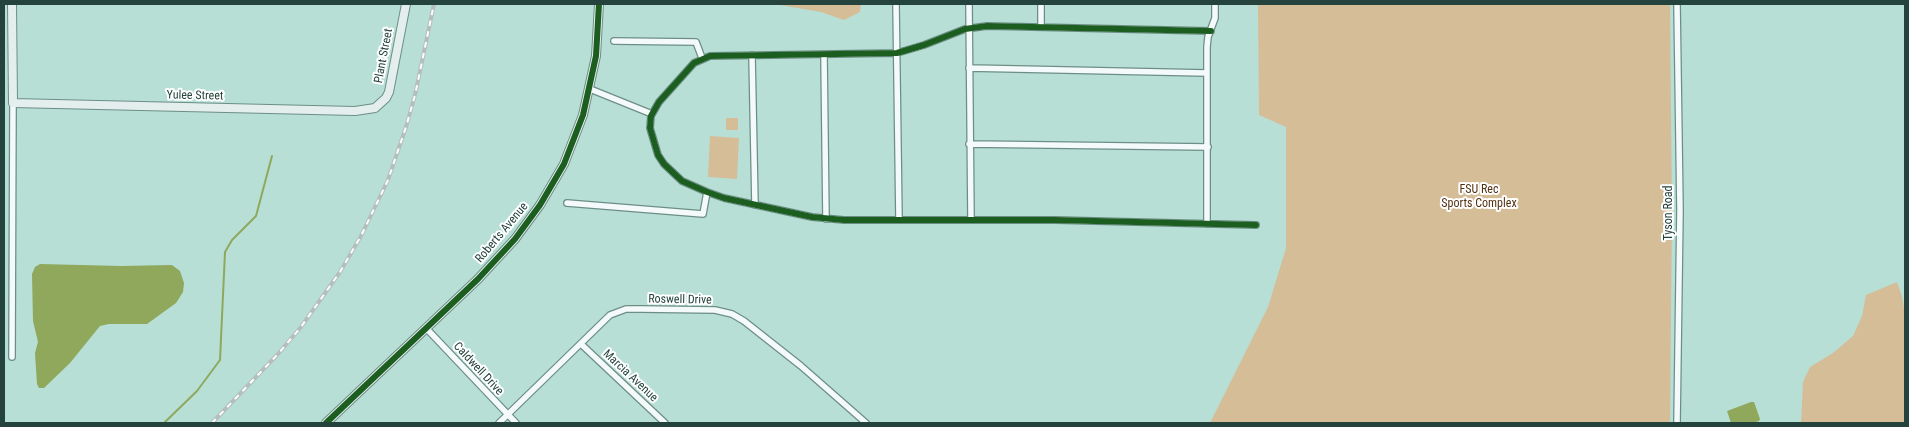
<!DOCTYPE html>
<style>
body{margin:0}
#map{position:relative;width:1909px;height:427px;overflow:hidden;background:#b7dfd6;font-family:"Roboto Condensed",sans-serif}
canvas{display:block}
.frame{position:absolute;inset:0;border:5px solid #24433c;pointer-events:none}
</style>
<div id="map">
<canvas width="1909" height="427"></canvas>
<div class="frame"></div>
</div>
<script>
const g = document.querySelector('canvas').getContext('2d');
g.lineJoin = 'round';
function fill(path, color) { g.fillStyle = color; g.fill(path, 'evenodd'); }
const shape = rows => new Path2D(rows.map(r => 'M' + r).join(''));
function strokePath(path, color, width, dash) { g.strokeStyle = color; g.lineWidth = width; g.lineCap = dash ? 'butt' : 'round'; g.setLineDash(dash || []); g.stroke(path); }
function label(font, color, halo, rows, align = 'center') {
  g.font = font + ' "Roboto Condensed",sans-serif'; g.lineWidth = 4; g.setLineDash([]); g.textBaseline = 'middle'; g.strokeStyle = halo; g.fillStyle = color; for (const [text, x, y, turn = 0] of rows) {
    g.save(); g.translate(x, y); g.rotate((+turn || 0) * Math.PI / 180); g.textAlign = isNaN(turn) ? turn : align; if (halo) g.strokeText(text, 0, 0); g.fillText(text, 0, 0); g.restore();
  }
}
fill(shape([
 [4,282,5,282,5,423,4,423]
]), '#a4e5d7');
fill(shape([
 [774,4,861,4,860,12,844,20,821,12],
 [1258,4,1670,4,1672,214,1670,423,1210,423,1268,307,1286,248,1286,127,1259,115],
 [726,118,738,118,738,130,726,130],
 [710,136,739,138,737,179,708,177],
 [1897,282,1902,296,1905,315,1905,423,1801,423,1803,382,1810,367,1833,353,1853,336,1862,316,1866,295]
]), '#d4bd97');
fill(shape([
 [40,264,121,266,172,265,180,271,184,283,183,292,176,303,147,324,109,324,100,326,70,363,44,388,39,388,37,384,35,353,38,342,33,321,32,274,35,267],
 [1751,402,1754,402,1760,419,1759,421,1753,423,1731,423,1727,411]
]), '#8fa85c');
strokePath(shape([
 [164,423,197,391,220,360,225,252,232,240,256,216,272,156]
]), '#8fa85c', 2);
const street = shape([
 [896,4,899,220],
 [969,4,971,220],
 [1041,27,1041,4],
 [1211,31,987,26,965,29,924,45,897,53,710,56,694,63,659,102,651,116,650,128,658,155,664,164,682,181,707,192,724,198,812,217,844,220,1055,220,1256,225],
 [614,41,696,42,702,58],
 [752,55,755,205],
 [824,55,826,219],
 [969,68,1207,73],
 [590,89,652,114],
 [969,144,1208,147],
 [567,203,703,214,707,192],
 [1207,224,1207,47,1208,37,1215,18,1215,4],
 [426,328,516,423],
 [581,344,665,423],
 [12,357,13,103],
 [499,423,610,315,626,309,641,309,715,310,732,314,744,321,801,366,866,423],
 [1677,423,1680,210,1677,4]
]);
const secondary = shape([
 [12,4,13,103,355,111,375,108,386,98,389,92,406,4],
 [326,423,478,279,515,239,540,205,564,164,583,115,596,56,599,4]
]);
strokePath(street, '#6d8e87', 8);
strokePath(secondary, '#6d8e87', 10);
strokePath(street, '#f4faf9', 5.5);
strokePath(secondary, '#e4efed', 8);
const rail = shape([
 [212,423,278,354,301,327,340,272,361,236,388,180,406,127,415,95,434,4]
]);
strokePath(rail, '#b4bfbc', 4);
strokePath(rail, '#fff', 2, [5.5]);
strokePath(shape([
 [1211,31,987,26,965,29,924,45,897,53,710,56,694,63,659,102,651,116,650,128,658,155,664,164,682,181,707,192,724,198,812,217,844,220,1055,220,1256,225],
 [326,423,478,279,515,239,540,205,564,164,583,115,596,56,599,4]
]), '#1b5e20', 6);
label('12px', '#24433c', '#fff', [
 ["Plant Street",384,56,-79],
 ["Yulee Street",195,96,1],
 ["Tyson Road",1669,213,-90],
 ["Roberts Avenue",502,233,-50],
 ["Roswell Drive",680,300,1],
 ["Caldwell Drive",478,369,47],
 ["Marcia Avenue",630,376,43]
]);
label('12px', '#513114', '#fff', [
 ["FSU Rec",1479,190],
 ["Sports Complex",1479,204]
]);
</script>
